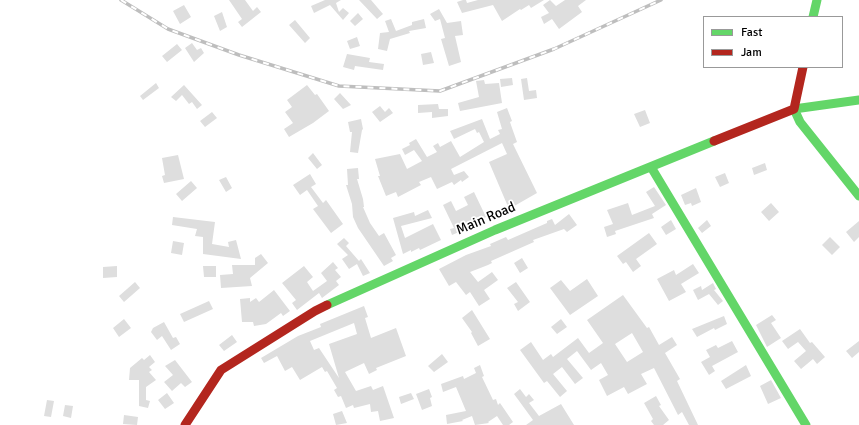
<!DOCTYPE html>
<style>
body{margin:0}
#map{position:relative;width:859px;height:425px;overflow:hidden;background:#fff;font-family:Signika,sans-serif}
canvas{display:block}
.legend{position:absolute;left:703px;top:16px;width:140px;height:52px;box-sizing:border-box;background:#fff;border:1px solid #999;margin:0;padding:5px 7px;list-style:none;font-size:12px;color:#000}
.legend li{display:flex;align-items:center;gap:8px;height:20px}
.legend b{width:20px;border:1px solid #999}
</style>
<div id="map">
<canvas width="859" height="425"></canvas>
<ul class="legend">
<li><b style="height:5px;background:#63d668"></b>Fast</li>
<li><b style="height:5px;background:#b3261e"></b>Jam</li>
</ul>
</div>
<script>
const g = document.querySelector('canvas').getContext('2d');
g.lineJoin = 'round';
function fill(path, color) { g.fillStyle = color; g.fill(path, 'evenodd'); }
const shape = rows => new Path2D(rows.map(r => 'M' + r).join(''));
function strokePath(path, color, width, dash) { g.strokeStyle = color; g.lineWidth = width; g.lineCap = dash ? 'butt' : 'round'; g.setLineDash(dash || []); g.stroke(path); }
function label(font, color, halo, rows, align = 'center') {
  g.font = font + ' Signika,sans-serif'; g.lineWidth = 3.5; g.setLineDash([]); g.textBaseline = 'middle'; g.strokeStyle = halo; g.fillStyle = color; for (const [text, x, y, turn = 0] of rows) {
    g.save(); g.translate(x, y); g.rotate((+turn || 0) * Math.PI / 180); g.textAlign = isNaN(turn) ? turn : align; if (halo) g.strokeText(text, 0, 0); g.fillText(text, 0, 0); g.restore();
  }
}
fill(shape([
 [229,0,245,0,253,11,257,7,261,12,242,27,238,22,242,19],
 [325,0,341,0,336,3,339,12,343,8,349,13,343,20,330,5,314,13,311,6],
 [359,0,371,0,383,14,377,19],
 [463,0,466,0,467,3,478,0,544,0,531,8,529,5,521,10,520,9,502,21,493,5,462,13,457,2],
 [550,0,556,6,565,0,586,0,578,6,582,12,559,29,552,19,544,24,541,17,549,13,543,5],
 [184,5,191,17,180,24,173,11],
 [439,9,447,23,461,21,463,35,455,36,461,62,449,66,441,39,445,38,440,19,435,21,430,14],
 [222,12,227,27,220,31,214,16],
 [358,13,363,19,355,26,350,21],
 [391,19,396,31,412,25,412,22,424,19,426,28,409,31,410,33,390,39,387,51,378,49,380,33,389,32,385,21],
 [295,20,310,38,305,43,289,25],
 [357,37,360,46,350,49,347,41],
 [192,43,197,50,201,48,204,53,194,62,185,48],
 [177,44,182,50,167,62,162,56],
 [431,52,434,63,423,65,421,54],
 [347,54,370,58,369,62,384,64,383,70,355,66,354,70,343,67],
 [512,78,513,85,501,87,500,79],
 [527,78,529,91,536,90,537,98,524,100,521,79],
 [484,80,485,84,499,83,502,103,460,111,458,103,479,97,476,81],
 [156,83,159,88,143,100,140,96],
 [184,85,202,105,197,109,192,102,189,104,182,95,176,101,171,97],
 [307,85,315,95,317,94,329,111,313,123,289,137,284,129,293,123,285,112,292,107,287,100],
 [340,93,351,105,343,109,334,99],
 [438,104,439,109,448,109,448,116,432,118,432,112,418,113,418,105],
 [380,106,385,112,389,108,393,113,380,122,372,112],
 [507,108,512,121,510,122,512,128,517,142,513,144,537,193,509,209,489,162,507,154,502,143,451,169,454,175,464,171,469,177,462,182,461,180,454,185,452,182,437,189,431,177,419,182,421,185,398,197,396,192,386,196,378,176,380,176,375,159,400,154,407,169,422,161,414,150,405,155,402,149,410,145,409,143,416,139,427,157,437,152,433,146,438,143,440,147,451,141,460,157,484,142,479,132,477,133,475,129,454,139,450,131,482,119,490,139,500,134,498,130,502,129,497,112],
 [645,110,650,123,640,127,634,114],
 [212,112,217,118,205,127,200,121],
 [361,119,363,129,362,130,358,153,350,152,352,132,350,132,348,122],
 [313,153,322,165,317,169,308,158],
 [178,155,184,179,164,183,162,176,165,175,162,158],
 [765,163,767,170,754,175,752,168],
 [358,168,359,179,357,179,363,199,364,207,363,207,370,223,379,236,384,233,396,255,391,258,393,261,384,266,358,228,353,217,352,204,346,185,348,185,347,169],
 [725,173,729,183,720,187,715,177],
 [310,174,316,184,311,187,323,203,326,200,343,224,331,233,313,209,318,206,307,190,300,195,293,185],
 [226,177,232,188,226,192,219,180],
 [191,181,197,188,182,201,176,194],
 [654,187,666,205,652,214,654,218,615,231,616,234,607,237,604,227,613,224,607,210,628,203,632,215,655,206,646,192],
 [696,188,701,202,692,206,691,203,685,205,681,195],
 [474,192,486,217,477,222,478,224,452,235,450,229,454,228,443,205,451,201,456,211,468,205,464,197],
 [771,203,779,212,769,221,761,212],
 [428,210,432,218,401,226,405,238,433,224,441,240,420,250,419,248,411,252,411,250,403,254,393,218,414,212,415,216],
 [569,214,577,225,567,232,564,229,533,240,534,242,491,261,492,263,488,265,470,272,478,282,492,272,498,280,484,290,490,299,479,306,470,292,466,295,456,282,449,286,439,269,466,255,491,246,490,244,506,237,508,240,547,223,547,221,552,219,555,225],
 [173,217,215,222,212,244,229,247,228,242,236,240,241,259,203,254,203,237,195,236,197,229,172,225],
 [671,220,676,229,666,235,661,227],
 [707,220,711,226,702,233,698,228],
 [859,221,859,237,854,242,846,232],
 [649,233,657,244,636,259,641,266,633,272,626,262,623,264,617,256],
 [830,237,840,247,832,255,822,245],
 [344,238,349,243,346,246,359,261,361,259,370,273,363,276,357,264,349,269,342,259,348,255,337,244],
 [173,241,184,243,182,255,171,253],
 [261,254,268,263,250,278,252,286,221,288,220,275,233,274,232,265,255,265,255,258],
 [522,258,528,268,520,273,514,263],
 [333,262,338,268,335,270,341,277,336,281,339,285,322,298,319,293,297,310,292,303,296,300,282,283,304,266,313,277,307,282,313,291,327,281,321,273],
 [693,264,699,273,681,284,686,292,669,301,657,279,674,270,676,275],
 [117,266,117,277,103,278,103,267],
 [203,266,216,266,216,277,204,277],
 [587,279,598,296,570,315,550,288,561,280,570,291],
 [135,282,140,288,124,302,119,296],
 [516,282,530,302,518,311,514,304,518,302,507,288],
 [713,283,716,289,714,290,723,301,718,305,709,294,698,300,693,290,701,286,702,290],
 [274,290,290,311,283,316,281,313,266,324,254,326,253,322,242,322,240,299,250,298,250,302,256,298,259,302],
 [623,295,647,328,649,327,659,345,672,337,677,345,665,353,680,379,677,381,698,425,689,425,682,412,678,415,654,368,641,374,647,384,628,394,624,387,607,396,599,380,608,375,601,363,591,370,577,351,567,359,583,378,575,384,562,367,553,374,567,391,560,397,547,381,544,383,520,350,531,342,543,360,551,354,553,357,578,338,589,353,603,343,587,320],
 [632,333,643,352,627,362,615,344],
 [209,301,213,309,184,322,180,314],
 [364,306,368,317,365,318,371,338,396,328,406,356,376,368,377,370,369,374,364,363,345,372,356,391,371,386,373,390,383,386,394,418,380,421,378,411,371,412,370,404,354,408,353,405,346,408,341,396,338,397,334,390,337,388,327,371,325,372,322,367,300,380,292,367,285,371,277,356,264,363,261,358,298,336,321,327,320,324],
 [354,323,357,334,329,344,339,378,319,348,314,350,310,341],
 [472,310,490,339,478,346,471,333,472,332,462,318],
 [772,315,776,320,771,323,781,338,767,347,756,325],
 [724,316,727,324,715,330,714,328,697,337,692,329],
 [124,319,131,328,119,337,113,328],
 [561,319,567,327,557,334,551,327],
 [164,322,173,338,176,337,180,344,171,350,162,336,157,340,151,332,153,328],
 [800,329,810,343,812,342,825,357,817,364,813,359,801,369,794,361,806,351,798,342,788,349,782,341],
 [232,335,237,342,224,351,219,345],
 [732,341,738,352,712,366,715,371,709,375,701,362,710,357,706,350,716,345,718,348],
 [859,341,859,352,852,358,846,351],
 [442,354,448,362,434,372,428,366],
 [150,355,155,362,149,367,152,370,149,372,156,380,146,387,146,400,150,401,148,408,139,406,139,380,129,380,130,368,142,358,144,360],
 [175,360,192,382,185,387,181,383,172,391,164,382,173,375,165,366],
 [480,365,484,376,482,377,493,400,496,399,498,405,500,403,513,422,509,425,503,425,497,416,488,422,489,423,475,425,472,416,462,420,463,421,447,424,446,415,466,411,456,387,443,392,441,384,463,376,464,379,476,373,474,368],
 [746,365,751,376,726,389,721,381],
 [771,380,781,398,768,404,760,386],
 [429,389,432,397,430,398,432,406,422,410,416,394],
 [520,389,526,397,529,394,534,400,529,403,539,416,561,404,574,425,526,425,533,420,514,394],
 [167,393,174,403,165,409,158,400],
 [411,393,414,399,401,404,399,397],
 [656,396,661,405,659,406,669,420,663,425,654,425,651,421,653,419,644,403],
 [47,400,54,401,51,417,44,416],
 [65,405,73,406,71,418,63,416],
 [342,411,347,423,336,425,333,414],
 [124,415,138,417,137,425,123,424]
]), '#dedede');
strokePath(shape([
 [813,17,817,0],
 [859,100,794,109,800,122,859,196],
 [651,167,806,425],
 [327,305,495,230,714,141]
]), '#63d668', 9);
strokePath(shape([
 [714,141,794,109,803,67],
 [185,425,221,370,315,311,327,305]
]), '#b3261e', 9);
const rail = shape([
 [121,0,168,29,239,55,339,86,440,91,554,49,661,0]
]);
strokePath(rail, '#bebebe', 3.5);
strokePath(rail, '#fff', 2, [6]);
label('14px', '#000', '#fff', [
 ["Main Road",486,219,-23]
]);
</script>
